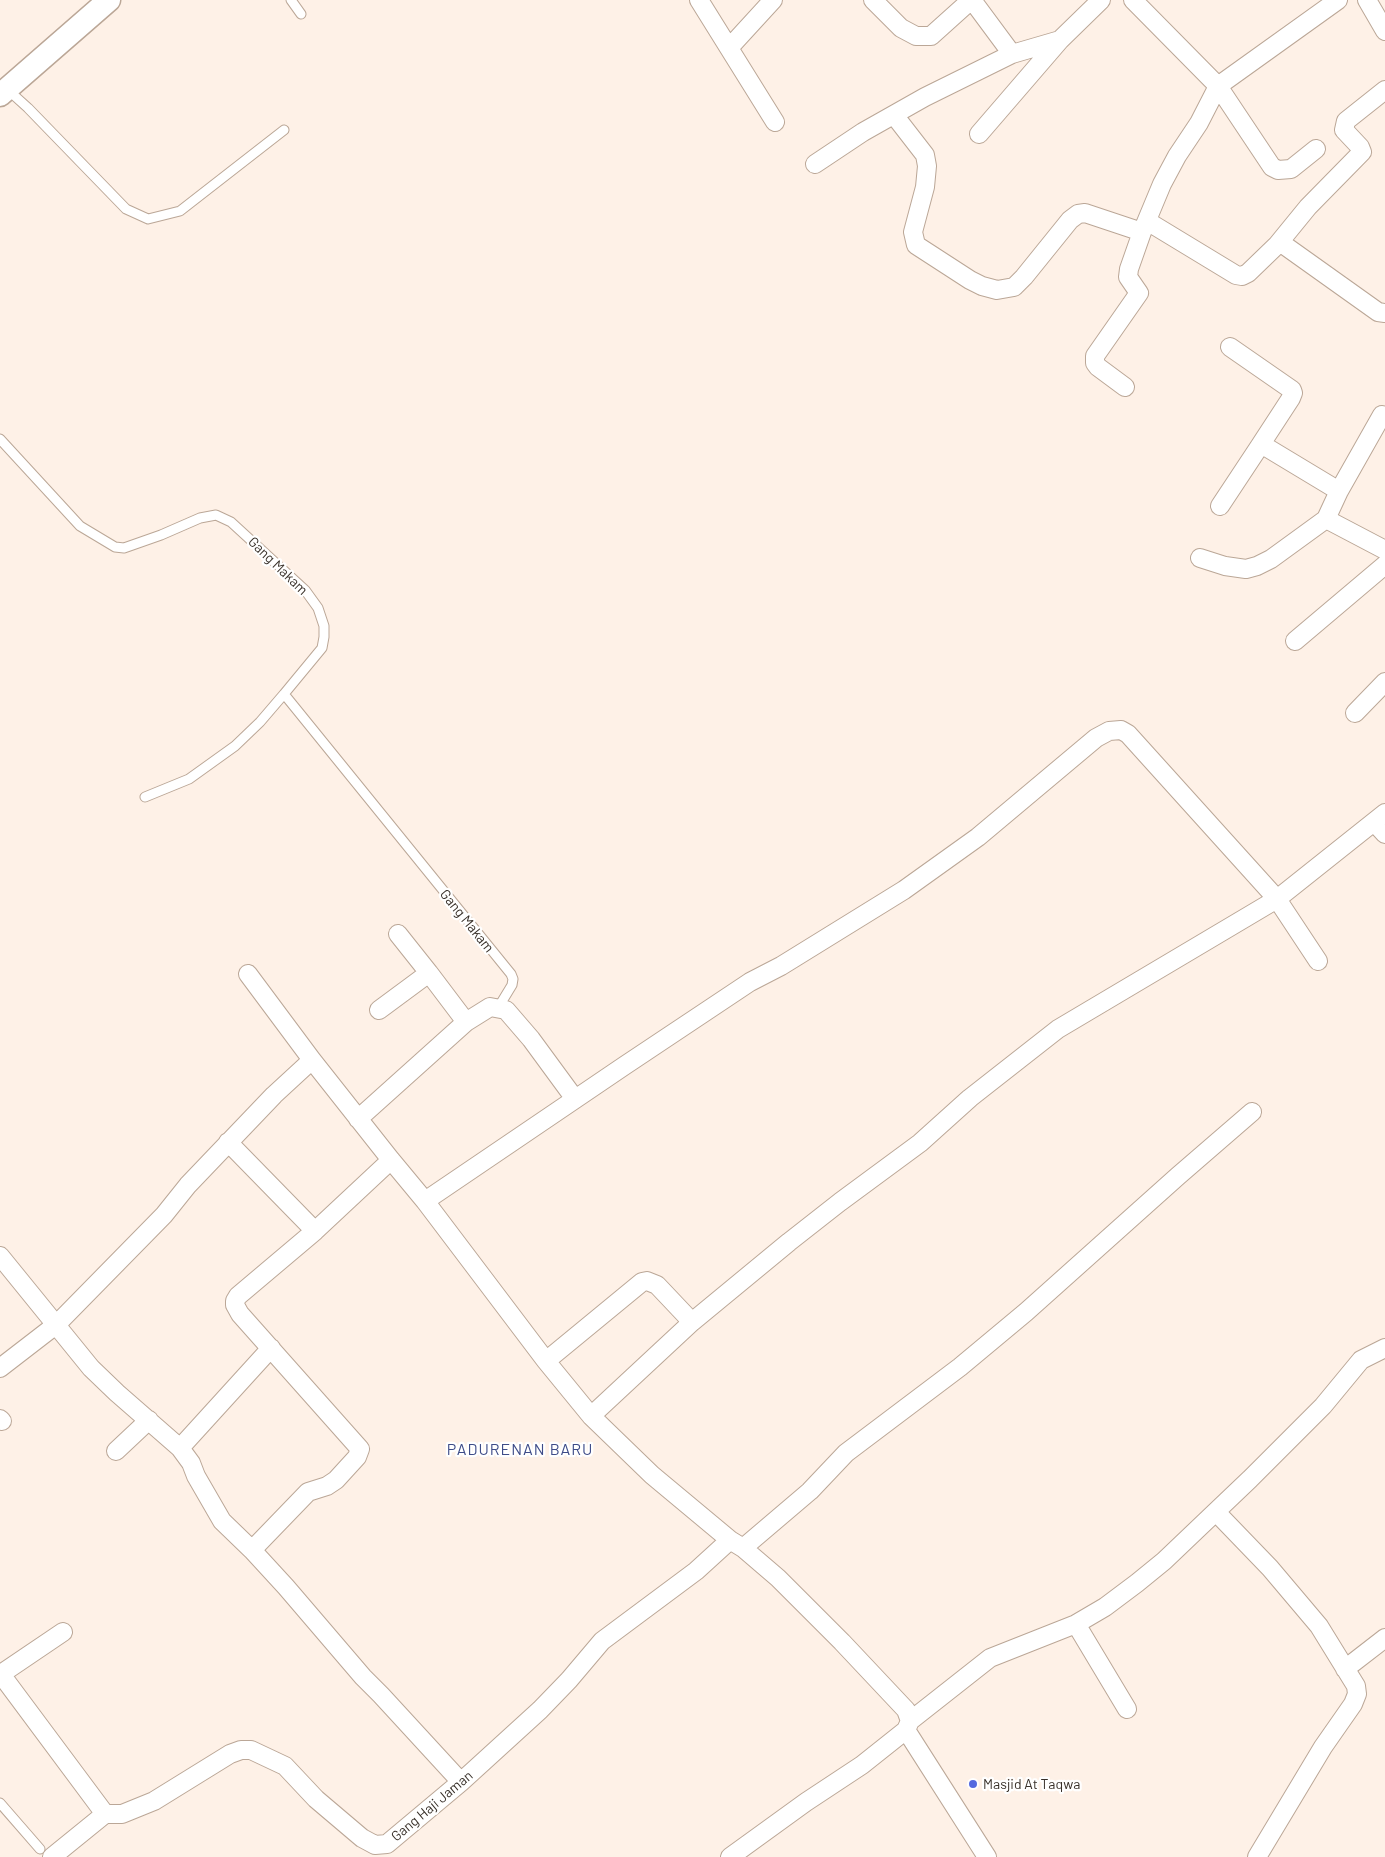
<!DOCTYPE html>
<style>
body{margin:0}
canvas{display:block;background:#fef1e7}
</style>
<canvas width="1385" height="1857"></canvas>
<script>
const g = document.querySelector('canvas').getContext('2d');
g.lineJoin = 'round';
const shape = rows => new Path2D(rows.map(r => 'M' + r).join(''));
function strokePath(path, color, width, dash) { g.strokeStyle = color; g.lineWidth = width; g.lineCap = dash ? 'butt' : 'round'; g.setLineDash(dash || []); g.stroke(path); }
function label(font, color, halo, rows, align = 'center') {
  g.font = font + ' Barlow,sans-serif'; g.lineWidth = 4.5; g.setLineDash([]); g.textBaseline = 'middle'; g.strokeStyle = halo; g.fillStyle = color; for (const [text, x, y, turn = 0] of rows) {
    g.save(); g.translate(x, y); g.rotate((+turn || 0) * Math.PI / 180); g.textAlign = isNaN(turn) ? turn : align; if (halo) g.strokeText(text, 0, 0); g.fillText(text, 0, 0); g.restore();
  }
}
const service = shape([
 [291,0,301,14],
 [7,89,28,108,126,209,148,219,180,211,284,130],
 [0,439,80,526,115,547,124,548,161,535,200,518,216,515,231,522,305,590,318,608,324,626,324,637,322,648,284,694,511,974,513,979,512,985,498,1008],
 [145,797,189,779,235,746,260,722,284,694],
 [0,1803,40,1849]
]);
const minor = shape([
 [699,0,775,122],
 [873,0,901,28,916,36,931,36,971,0],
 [972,0,1012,54],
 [1133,0,1218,86,1272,167,1278,170,1291,169,1316,149],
 [1367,0,1385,31],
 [729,48,773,0],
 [894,115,925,155,927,166,925,187,913,232,916,245,970,280,982,286,997,290,1014,287,1024,277,1070,220,1078,214,1085,213,1142,232],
 [979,134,1060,40,1101,0],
 [815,164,863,132,925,97,1012,54,1060,40],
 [1147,221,1236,275,1242,276,1248,273,1277,245,1284,245,1378,312,1385,313],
 [1277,245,1308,207,1362,152,1360,147,1344,130,1346,121,1385,90],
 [1230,347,1292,390,1293,393,1291,398,1261,444,1339,491],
 [1125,387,1098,367,1095,363,1095,356,1139,293,1128,277,1129,269,1142,232,1162,184,1177,156,1199,123,1218,86,1338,0],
 [1220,506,1261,444],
 [1326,519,1339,491,1382,415],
 [1200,558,1225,566,1246,569,1257,566,1271,559,1326,519,1385,550],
 [1295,641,1385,565],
 [1355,713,1385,682],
 [1374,822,1385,834],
 [398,934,429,973],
 [248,974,312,1060],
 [466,1022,490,1007,506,1010,531,1039,575,1099],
 [358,1119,466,1022,429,973,379,1010],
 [228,1142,315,1231],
 [425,1201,624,1066,750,982,781,966,904,890,978,837,1096,738,1109,731,1121,730,1128,734,1277,899,1318,961],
 [0,1256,91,1368,117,1393,180,1448,191,1463,196,1476,222,1521,252,1550,286,1587,363,1677,381,1695,461,1782],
 [546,1361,642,1282,647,1281,657,1285,692,1322],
 [0,1368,57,1324,164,1215,188,1185,274,1095,312,1060,391,1160,425,1201,546,1361,591,1416,652,1475,730,1540,743,1548,778,1578,842,1642,906,1710,910,1721,906,1730,987,1857],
 [591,1416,692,1322,789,1242,840,1202,920,1143,970,1098,1058,1029,1277,899,1385,813],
 [0,1419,2,1421],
 [180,1448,271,1348],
 [116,1451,149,1420],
 [1216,1512,1270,1568,1319,1626,1356,1686,1357,1694,1353,1704,1323,1747,1257,1857],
 [743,1548,810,1491,846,1453,960,1367,1026,1312,1178,1176,1252,1112],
 [252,1550,308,1492,327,1486,336,1480,357,1457,360,1449,240,1314,235,1305,235,1301,238,1296,315,1231,391,1160],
 [1076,1624,1127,1709],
 [1345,1669,1385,1638],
 [0,1673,105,1814],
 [1,1674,63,1632],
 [910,1721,990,1658,1076,1624,1105,1607,1137,1583,1164,1561,1250,1479,1323,1406,1361,1360,1385,1348],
 [52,1857,105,1814,122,1814,154,1801,230,1754,241,1750,251,1750,285,1766,316,1799,362,1838,375,1845,387,1844,461,1782,540,1710,569,1680,602,1641,696,1571,730,1540],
 [730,1857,806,1802,862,1765,906,1730]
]);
const tertiary = shape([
 [0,95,109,0]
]);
strokePath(service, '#bba797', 11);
strokePath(minor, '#bba797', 20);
strokePath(tertiary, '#bba797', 25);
strokePath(service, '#fff', 9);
strokePath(minor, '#fff', 18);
strokePath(tertiary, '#fff', 22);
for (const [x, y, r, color] of [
 [973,1784,5,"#5469df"]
]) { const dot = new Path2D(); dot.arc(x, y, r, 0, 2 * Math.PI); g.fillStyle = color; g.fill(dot); strokePath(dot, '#fff', 2); }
label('14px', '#383029', '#fff', [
 ["Gang Makam",278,566,44],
 ["Gang Makam",467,921,51],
 ["Gang Haji Jaman",432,1806,-40]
]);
label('14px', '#383029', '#fff', [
 ["Masjid At Taqwa",983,1784]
], 'left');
g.letterSpacing = '1px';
label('16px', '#3e4c88', '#fff', [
 ["PADURENAN BARU",520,1450]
]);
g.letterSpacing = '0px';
</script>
